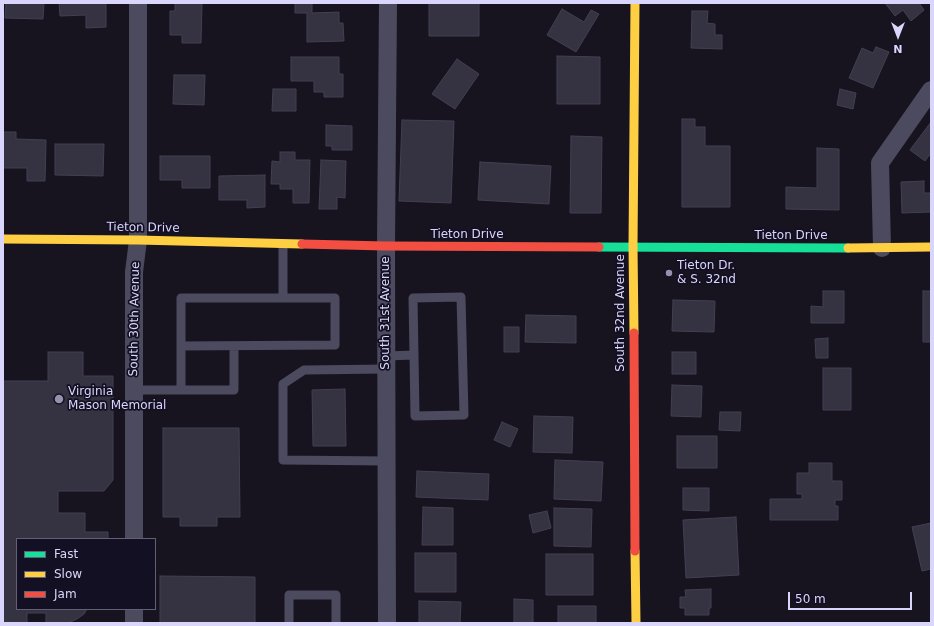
<!DOCTYPE html>
<style>
body{margin:0}
#map{position:relative;width:934px;height:626px;overflow:hidden;background:#17141f;font-family:"DejaVu Sans",sans-serif}
canvas{display:block}
.frame{position:absolute;inset:0;border:4px solid #dad6fb;pointer-events:none}
.legend{position:absolute;left:16px;top:538px;width:140px;height:72px;box-sizing:border-box;background:#141023;border:1px solid #635f79;margin:0;padding:5px 7px;list-style:none;font-size:12px;color:#dad6fb}
.legend li{display:flex;align-items:center;gap:8px;height:20px}
.legend b{width:20px;border:1px solid #635f79}
.north{position:absolute;left:878px;top:16px;width:40px;height:40px;-webkit-text-stroke:3px #141023;paint-order:stroke;rotate:180deg;font-size:11px;font-weight:700;line-height:16px;text-align:center;color:#dad6fb}
.north::after{content:'';display:block;margin:auto;width:14px;height:18px;background:#dad6fb;clip-path:polygon(50% 0,100% 100%,50% 72%,0 100%)}
.scale{position:absolute;left:788px;top:592px;width:124px;height:18px;box-sizing:border-box;border:2px solid #dad6fb;border-top:0;padding-left:5px;font-size:12px;line-height:14px;white-space:nowrap;color:#dad6fb;-webkit-text-stroke:3px #141023;paint-order:stroke}
</style>
<div id="map">
<canvas width="934" height="626"></canvas>
<div class="frame"></div>
<ul class="legend">
<li><b style="height:5px;background:#16e098"></b>Fast</li>
<li><b style="height:5px;background:#ffcf43"></b>Slow</li>
<li><b style="height:5px;background:#f24e42"></b>Jam</li>
</ul>
<div class="north">N</div>
<div class="scale">50 m</div>
</div>
<script>
const g = document.querySelector('canvas').getContext('2d');
g.lineJoin = 'round';
function fill(path, color) { g.fillStyle = color; g.fill(path, 'evenodd'); }
const shape = rows => new Path2D(rows.map(r => 'M' + r).join(''));
function strokePath(path, color, width, dash) { g.strokeStyle = color; g.lineWidth = width; g.lineCap = dash ? 'butt' : 'round'; g.setLineDash(dash || []); g.stroke(path); }
function label(font, color, halo, rows, align = 'center') {
  g.font = font + ' "DejaVu Sans",sans-serif'; g.lineWidth = 3.5; g.setLineDash([]); g.textBaseline = 'middle'; g.strokeStyle = halo; g.fillStyle = color; for (const [text, x, y, turn = 0] of rows) {
    g.save(); g.translate(x, y); g.rotate((+turn || 0) * Math.PI / 180); g.textAlign = isNaN(turn) ? turn : align; if (halo) g.strokeText(text, 0, 0); g.fillText(text, 0, 0); g.restore();
  }
}
const building = shape([
 [6,3,44,3,43,19,5,18,6,3],
 [59,3,106,3,106,27,86,28,86,15,60,16,59,3],
 [175,3,202,3,201,43,182,43,182,35,170,35,170,11,175,11,175,3],
 [295,3,312,3,312,13,339,12,339,23,343,23,344,41,307,42,307,13,295,13,295,3],
 [429,3,479,3,479,36,429,36,429,3],
 [885,3,919,3,924,10,911,21,903,10,895,16,885,3],
 [562,9,584,22,591,10,599,14,576,52,547,35,562,9],
 [692,11,708,11,707,23,715,24,715,35,722,35,722,49,691,48,692,11],
 [876,47,889,52,873,88,849,78,862,48,873,53,876,47],
 [557,56,600,57,600,104,557,104,557,56],
 [291,57,339,57,339,74,343,74,343,97,324,97,324,92,314,92,314,81,291,81,291,57],
 [457,59,479,74,455,109,432,94,457,59],
 [174,75,205,75,204,105,173,104,174,75],
 [273,89,296,89,296,111,272,111,273,89],
 [840,89,856,93,853,109,837,105,840,89],
 [682,119,695,119,695,127,705,127,705,146,730,146,730,207,682,207,682,119],
 [402,120,454,121,451,203,399,201,402,120],
 [931,122,931,153,925,161,910,150,931,122],
 [326,125,352,126,352,150,332,150,332,146,326,146,326,125],
 [3,132,16,132,16,139,46,140,45,181,27,181,27,168,3,168,3,132],
 [571,136,602,137,601,213,570,213,571,136],
 [55,144,104,144,103,176,55,175,55,144],
 [817,148,839,149,839,210,786,209,786,187,817,188,817,148],
 [280,152,295,152,295,160,310,160,309,203,293,203,293,189,280,189,280,184,271,184,272,161,280,162,280,152],
 [160,156,210,156,210,188,182,188,182,180,160,180,160,156],
 [321,160,346,161,345,198,337,197,337,209,319,209,321,160],
 [480,162,551,166,549,204,478,200,480,162],
 [265,175,265,207,247,208,247,200,219,200,219,176,265,175],
 [924,181,924,193,931,193,931,212,902,213,901,182,924,181],
 [823,291,844,291,844,323,811,323,811,306,823,307,823,291],
 [923,291,931,291,931,342,923,342,923,291],
 [673,300,715,301,714,332,672,331,673,300],
 [526,315,576,316,576,343,525,342,526,315],
 [504,327,519,327,519,352,504,352,504,327],
 [828,338,828,358,816,358,815,339,828,338],
 [48,352,83,352,83,376,113,376,113,480,104,491,58,491,58,513,85,513,85,532,108,532,108,539,17,539,17,609,87,609,84,614,77,619,68,623,46,623,46,613,27,613,27,623,3,623,3,381,48,381,48,352],
 [672,352,696,352,696,374,672,374,672,352],
 [823,368,851,368,851,410,823,410,823,368],
 [672,385,702,386,701,417,671,416,672,385],
 [345,389,346,446,313,446,312,390,345,389],
 [720,412,741,412,740,431,719,430,720,412],
 [534,416,573,417,572,453,533,452,534,416],
 [502,422,518,429,510,447,494,440,502,422],
 [163,428,239,428,240,517,217,517,217,526,180,526,180,517,163,517,163,428],
 [677,436,717,436,717,468,677,468,677,436],
 [555,460,603,462,601,501,554,499,555,460],
 [809,463,832,463,832,481,842,481,842,500,835,500,835,506,838,506,838,520,770,520,770,499,802,499,802,494,797,494,797,473,809,473,809,463],
 [417,471,489,474,488,500,416,497,417,471],
 [683,488,709,488,709,511,683,510,683,488],
 [423,507,453,508,453,545,422,545,423,507],
 [554,508,592,509,591,547,554,546,554,508],
 [547,511,551,528,533,533,529,515,547,511],
 [736,517,739,575,686,578,683,520,736,517],
 [931,523,931,569,922,571,912,527,931,523],
 [415,553,456,553,456,592,415,592,415,553],
 [546,554,593,554,593,595,546,595,546,554],
 [160,576,255,577,255,623,160,623,160,576],
 [711,589,711,608,709,608,709,615,685,615,685,608,680,608,680,597,686,597,685,590,711,589],
 [514,599,533,600,533,623,514,623,514,599],
 [419,601,461,602,460,623,419,623,419,601],
 [558,606,596,606,596,623,558,623,558,606]
]);
fill(building, '#353241');
strokePath(building, '#434052', 1);
strokePath(shape([
 [283,244,283,298],
 [181,346,335,345,335,298,181,298,181,390],
 [386,356,414,355,413,298,461,297,464,415,415,416,414,355],
 [386,369,304,370,283,384,283,460,387,461],
 [134,390,234,390,234,346],
 [289,623,289,595,336,595,336,623]
]), '#4c4a5f', 9);
strokePath(shape([
 [882,248,880,163,931,90],
 [134,539,134,272,138,240,138,3],
 [134,609,134,623],
 [387,623,386,246,388,3]
]), '#4c4a5f', 18);
strokePath(shape([
 [599,247,848,248]
]), '#16e098', 9);
strokePath(shape([
 [3,239,138,240,302,244],
 [848,248,931,247],
 [634,333,633,246,635,3],
 [635,551,636,623]
]), '#ffcf43', 9);
strokePath(shape([
 [302,244,386,246,599,247],
 [634,333,635,551]
]), '#f24e42', 9);
for (const [x, y, r, color] of [
 [669,273,4,"#9692ae"],
 [59,399,5,"#9692ae"]
]) { const dot = new Path2D(); dot.arc(x, y, r, 0, 2 * Math.PI); g.fillStyle = color; g.fill(dot); strokePath(dot, '#141023', 1.5); }
label('12px', '#dad6fb', '#141023', [
 ["Tieton Drive",143,228,1],
 ["Tieton Drive",467,235],
 ["Tieton Drive",791,236],
 ["South 31st Avenue",386,313,-90],
 ["South 32nd Avenue",621,313,-90],
 ["South 30th Avenue",135,319,-89]
]);
label('12px', '#dad6fb', '#141023', [
 ["Tieton Dr.",677,266],
 ["& S. 32nd",677,280],
 ["Virginia",68,392],
 ["Mason Memorial",68,406]
], 'left');
</script>
